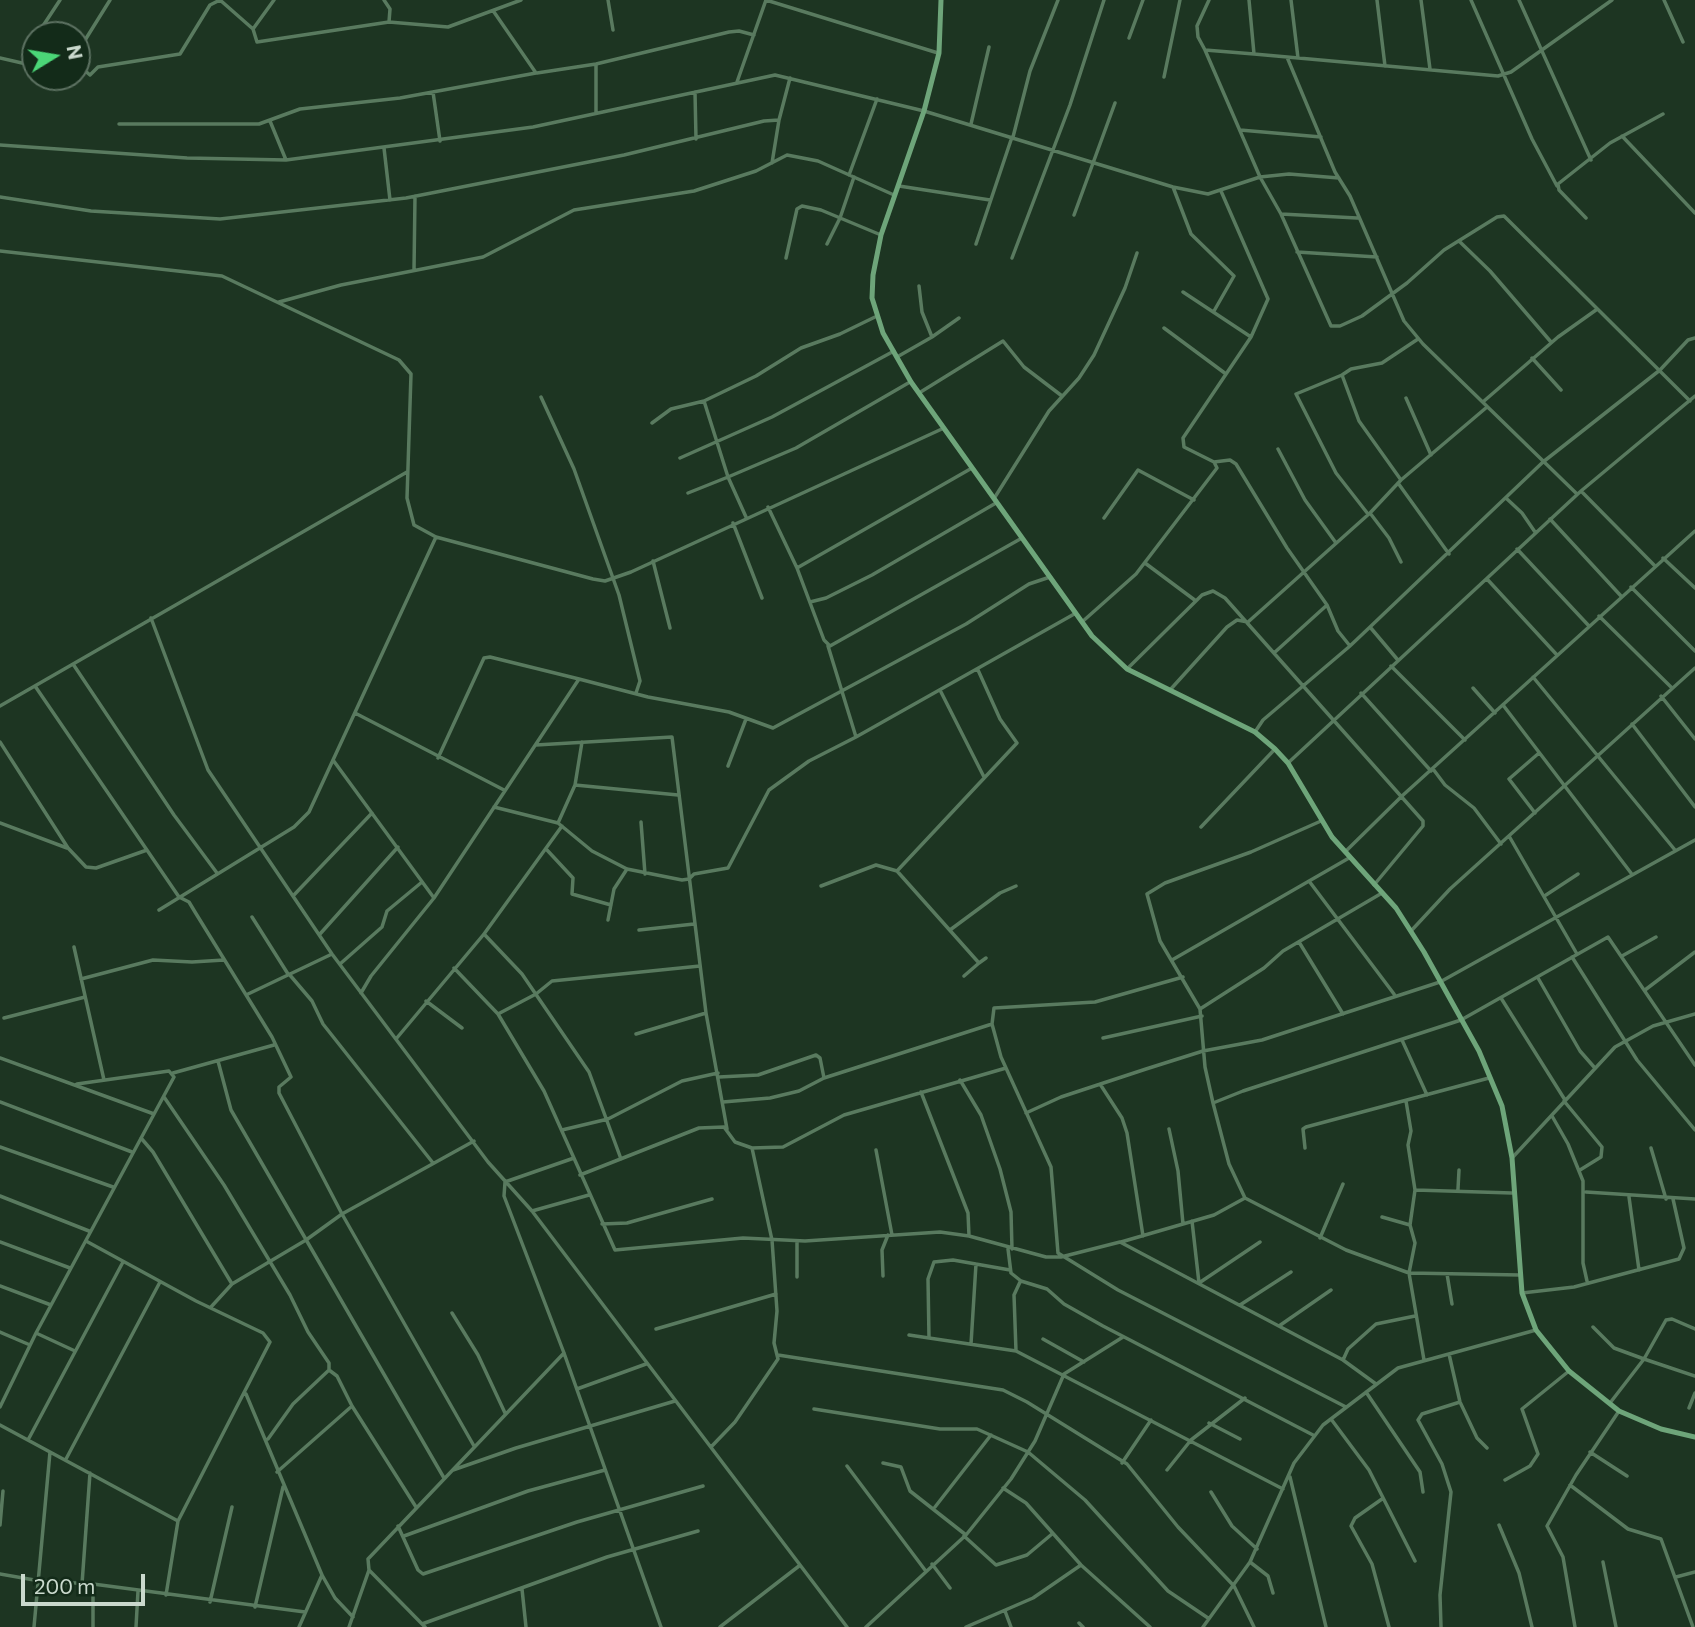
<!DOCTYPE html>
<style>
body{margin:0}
#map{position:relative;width:1695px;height:1627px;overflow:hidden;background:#1d3522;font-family:Commissioner,sans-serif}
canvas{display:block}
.north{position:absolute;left:21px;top:21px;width:70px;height:70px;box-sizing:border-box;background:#132b19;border:2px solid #5c7161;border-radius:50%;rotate:79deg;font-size:19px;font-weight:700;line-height:28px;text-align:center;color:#cad9cd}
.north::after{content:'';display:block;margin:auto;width:24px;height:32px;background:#4bd677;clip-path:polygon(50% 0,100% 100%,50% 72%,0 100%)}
.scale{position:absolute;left:21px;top:1574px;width:124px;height:32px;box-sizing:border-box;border:4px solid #cad9cd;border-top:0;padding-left:9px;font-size:21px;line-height:24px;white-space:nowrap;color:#cad9cd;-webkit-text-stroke:5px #132b19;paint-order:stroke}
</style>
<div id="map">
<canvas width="1695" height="1627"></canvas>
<div class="north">N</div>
<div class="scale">200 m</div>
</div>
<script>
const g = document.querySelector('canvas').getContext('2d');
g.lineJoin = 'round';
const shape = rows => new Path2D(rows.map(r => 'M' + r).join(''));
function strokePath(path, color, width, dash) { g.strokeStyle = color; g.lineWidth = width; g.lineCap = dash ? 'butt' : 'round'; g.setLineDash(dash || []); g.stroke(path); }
strokePath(shape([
 [220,0,253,29,257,42,389,22],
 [384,0,390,9,389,22,448,27,521,0],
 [608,0,613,30],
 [766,0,938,53],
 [1291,0,1298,58],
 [1377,0,1385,66],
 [1421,0,1430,69],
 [1471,0,1532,139,1557,186],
 [1519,0,1591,160],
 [1664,0,1683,42],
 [253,29,274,0],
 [37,35,60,0],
 [1129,38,1143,0],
 [29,48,35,38],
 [1205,50,1198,37,1197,26,1209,0],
 [77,53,110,0],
 [1254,54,1498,76,1511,72,1612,0],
 [1287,57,1335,172,1350,196,1404,321,1423,344,1577,494],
 [0,58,35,66],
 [77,64,90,75,98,67,180,54,210,5,220,0],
 [537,73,596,64,729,32,739,31,754,35],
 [1164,77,1180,0],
 [737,82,766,0],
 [433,92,440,141],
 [695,92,696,139],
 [596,113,596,64],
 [270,121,286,160],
 [119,124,259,124,300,109,400,98,536,73,494,12],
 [971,124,989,47],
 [1240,130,1321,137],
 [1622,136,1695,213],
 [1013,137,1030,71,1058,0],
 [0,145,187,158,286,160,533,127,775,75,924,111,1173,187,1208,194,1260,177,1205,50,1254,54,1249,0],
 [384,148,390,200],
 [772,163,779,120],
 [849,175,877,99],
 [1339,178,1289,174,1260,177,1281,214,1331,326,1340,326,1362,316,1407,283,1444,250,1497,217,1504,216,1690,401],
 [899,186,990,200],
 [1173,187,1191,234,1234,276,1214,311],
 [0,197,91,211,220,219,406,198,624,155,764,121,779,120,790,78],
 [1281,214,1357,218],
 [1074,215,1115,103],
 [1586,218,1559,190,1558,184,1610,143,1663,114],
 [1459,241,1490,271,1551,342],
 [827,244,840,218,854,177],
 [976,244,1012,137],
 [0,251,222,276,399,360,411,374,407,498,414,525,436,537,593,579,605,581,631,572,944,428],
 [1297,252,1377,257],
 [786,258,797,209,802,206,821,210,881,235],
 [1012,258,1070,105,1104,0],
 [414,270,415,196],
 [1183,292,1251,337],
 [279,302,341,285,483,257,574,210,694,191,756,171,787,155,818,161,894,195],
 [1164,328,1226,374],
 [932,337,959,318],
 [897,357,932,337,922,312,919,286],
 [1532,358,1561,390],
 [1342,375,1351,369,1382,363,1418,339],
 [919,393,1003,341,1024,367,1062,396],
 [541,397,574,469,619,595,640,681,636,693],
 [1406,398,1431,455],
 [704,401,728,477,796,448,910,382],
 [1484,401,1558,337,1596,310],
 [652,423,671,409,704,401,756,376,801,348,840,334,875,317],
 [1278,449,1305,500,1336,543],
 [680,458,772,417,894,351],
 [1214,462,1230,460,1236,464,1287,548,1327,605,1338,631,1350,646,1263,720,1255,732],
 [1398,483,1449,554],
 [1581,491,1654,565],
 [688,493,728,477,746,517],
 [995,497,1049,411,1079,378,1094,355,1125,288,1137,253],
 [1507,499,1522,513,1535,532],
 [768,507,797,568,824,640,830,646,1022,538],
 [1370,513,1389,538,1401,562],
 [1368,514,1336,473,1296,394,1342,375,1359,421,1401,480],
 [1104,518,1138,470,1194,500],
 [1550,519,1621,596],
 [733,523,762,598],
 [1517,549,1589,626],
 [1663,558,1695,588],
 [653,561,670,628],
 [1145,563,1196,601],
 [797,568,972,468],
 [1487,579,1557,655],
 [1631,587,1695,651],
 [810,602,826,598,872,575,996,503],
 [1599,616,1672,688],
 [151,618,208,770,332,954,488,1162,532,1211,847,1627],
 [1082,622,1136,574,1217,468,1214,462,1184,447,1183,438,1251,337,1268,299,1221,191],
 [1370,627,1543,462,1660,370,1688,340,1695,338],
 [1351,645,1370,627,1397,659],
 [1274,653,1327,605],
 [73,664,174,815,217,873],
 [1391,666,1465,740],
 [1127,669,1202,595,1213,591,1225,598,1423,821,1423,826,1374,885],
 [1533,677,1675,850],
 [35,686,179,897,189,902,195,912,272,1037,291,1077,279,1087,279,1093,342,1214,474,1446],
 [1473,688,1495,713],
 [1170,690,1227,627,1237,620,1248,622,1370,513,1401,480,1487,407],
 [941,692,984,777],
 [1361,693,1431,771],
 [1661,696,1695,739],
 [1503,705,1631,873],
 [0,706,407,472],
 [355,713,504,790],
 [1632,724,1695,807],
 [856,737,1076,613],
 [0,742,68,848,86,867,96,868,147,850],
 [536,745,672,737,706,1013,727,1129],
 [438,758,484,658,490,657,579,679],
 [333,760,434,898],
 [1288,763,1581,491,1695,396],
 [728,766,746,719],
 [1433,769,1445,785,1474,808,1501,844],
 [575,785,678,795],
 [494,807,558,823,592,851,627,869,682,880,689,879,694,874,728,868,769,790,809,761,856,737,828,646],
 [1535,813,1509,779,1539,753],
 [641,822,645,874],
 [0,823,67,848],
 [558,823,575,785,582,742],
 [1201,827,1275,749],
 [1509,836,1577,954],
 [547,850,573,878,572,894,611,905],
 [1346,851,1402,796,1695,531],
 [1309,881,1394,994],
 [821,886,876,865,897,871],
 [1546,895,1578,874],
 [293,896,372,813],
 [159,910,294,827,309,812,436,537],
 [252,917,288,974],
 [608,920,614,889,627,869],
 [639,930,694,924],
 [950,930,1000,893,1016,886],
 [1411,931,1450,889,1695,668],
 [320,934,398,847],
 [484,934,522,974,589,1072,621,1159],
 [1299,942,1343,1014],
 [74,947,104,1080],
 [1622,956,1656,937],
 [1572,957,1637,1060,1695,1130],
 [1172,960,1349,858],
 [979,963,986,958],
 [340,964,382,927,387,911,422,882],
 [454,968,498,1014,544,1091,615,1250,743,1238,805,1241,940,1232,969,1236,1046,1257,1061,1257,1120,1242,1343,1360,1376,1384],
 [289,974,312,1001,323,1024,433,1163],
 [964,976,979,963,897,871,1017,743,1000,719,978,670],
 [1183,977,1095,1002,994,1008,992,1024,1001,1057,1051,1167,1058,1253,1118,1290,1346,1407],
 [1538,978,1580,1051,1594,1067],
 [81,979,153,960,192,962,224,960],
 [1645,990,1695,952],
 [361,993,371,976,434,898,579,679,648,697,729,712,773,728,966,624,1029,584,1050,577],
 [246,995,332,954],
 [1501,998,1565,1100],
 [426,1001,462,1028],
 [1200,1009,1264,968,1283,951,1382,893],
 [498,1014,536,994,552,981,700,966],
 [4,1018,85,997],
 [636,1034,706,1013],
 [1103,1038,1202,1016],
 [396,1039,484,934,562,826],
 [1402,1040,1427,1095],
 [0,1058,154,1114],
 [218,1061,231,1110,444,1478],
 [173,1073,274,1045],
 [719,1077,758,1075,816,1055,820,1058,824,1078],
 [960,1080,981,1115,1000,1169,1011,1212,1012,1249],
 [1100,1084,1122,1118,1127,1133,1143,1236],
 [921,1092,968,1213,969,1236],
 [164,1097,224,1185,290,1295,308,1332,329,1363,329,1370,337,1376,352,1406,416,1507],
 [1406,1101,1411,1131,1408,1145,1415,1190],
 [1564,1101,1602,1147,1601,1157,1580,1170],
 [0,1102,132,1152],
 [723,1102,770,1098,799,1091,824,1078,992,1024],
 [1213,1103,1243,1091,1461,1020,1608,937,1695,1065],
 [1026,1113,1061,1097,1146,1069,1203,1051,1262,1040,1440,982,1695,840],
 [1552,1116,1568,1144,1583,1181,1583,1263,1587,1281],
 [1169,1129,1178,1171,1183,1224],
 [562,1130,608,1119,682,1081,718,1073],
 [141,1138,153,1152,232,1284],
 [0,1147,113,1187],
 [1305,1148,1303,1129,1306,1127,1489,1078],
 [1651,1148,1666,1199],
 [876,1150,892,1235],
 [574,1158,505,1182,504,1196,564,1353,661,1627],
 [1512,1158,1615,1047,1653,1026,1695,1014],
 [580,1175,699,1128,724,1127,735,1142,752,1148,783,1147,844,1115,1006,1068],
 [1458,1189,1459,1170],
 [1586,1192,1695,1199],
 [0,1196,89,1231],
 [1629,1197,1639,1270],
 [1245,1198,1229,1164,1213,1103,1205,1067,1200,1009,1160,941,1147,894,1165,883,1251,852,1321,821],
 [532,1211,589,1195],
 [1382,1217,1410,1225],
 [1192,1221,1199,1283,1260,1242],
 [602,1224,627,1223,712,1199],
 [1320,1238,1343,1184],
 [86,1241,196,1301,263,1333,270,1342,178,1521,166,1595],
 [797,1241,797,1277],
 [0,1242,70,1268],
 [1121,1242,1214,1215,1245,1198,1346,1250,1409,1273,1520,1275],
 [1008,1249,1011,1273,1021,1281,1047,1289,1064,1304,1103,1326,1313,1435],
 [1447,1274,1452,1304],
 [883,1276,882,1250,888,1235],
 [0,1286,51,1305],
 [1522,1293,1574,1287,1679,1259,1684,1248,1673,1199],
 [1240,1305,1291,1272],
 [211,1307,232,1284,306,1240,342,1214,474,1141],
 [452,1313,478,1355,505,1413],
 [1279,1326,1331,1290],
 [1593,1327,1614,1348,1644,1359,1666,1320,1672,1319,1695,1329],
 [656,1329,776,1294],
 [0,1332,30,1345],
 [36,1333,75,1351],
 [909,1335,1016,1351,1283,1489],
 [929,1338,928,1279,934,1262,953,1260,1010,1270],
 [1043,1339,1084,1362],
 [971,1344,976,1264],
 [1016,1351,1014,1295,1020,1282],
 [1449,1354,1460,1402,1477,1438,1487,1448],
 [778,1355,1003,1390,1027,1402,1127,1464,1178,1527,1234,1586,1254,1627],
 [1343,1360,1348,1349,1376,1324,1415,1316],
 [1424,1360,1409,1273,1415,1243,1410,1225,1415,1190,1512,1193],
 [577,1389,646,1364],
 [1366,1392,1420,1472,1423,1492],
 [246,1394,322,1575,335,1598,353,1617],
 [1610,1403,1644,1359,1695,1376],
 [0,1407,36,1333,174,1077,169,1071,77,1084],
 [1689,1408,1695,1393],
 [814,1409,940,1429,977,1429,1028,1452,1085,1500,1168,1591,1208,1618],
 [1331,1419,1369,1470,1415,1561],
 [1209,1423,1240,1439],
 [0,1425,178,1521],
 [268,1439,293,1404,329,1370],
 [28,1440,123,1262],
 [711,1447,735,1422,778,1359,774,1343,777,1311,772,1240,752,1148],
 [1590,1452,1627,1476],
 [66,1459,160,1282],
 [883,1463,901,1467,910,1491,966,1535],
 [1122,1463,1151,1420],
 [847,1466,925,1570],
 [453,1470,516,1448,675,1401],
 [1167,1470,1191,1440,1245,1398],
 [277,1472,352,1406],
 [1290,1477,1326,1627],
 [1505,1480,1530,1466,1538,1454,1522,1409,1569,1371],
 [1570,1485,1628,1529,1661,1539,1693,1627],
 [1003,1488,1026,1503,1081,1565,1150,1627],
 [1211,1492,1232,1526,1257,1549],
 [1382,1499,1355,1518,1351,1526,1372,1564,1389,1627],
 [935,1507,991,1435],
 [0,1525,3,1491],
 [1499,1525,1519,1573,1532,1627],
 [398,1526,418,1570,423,1574,577,1522,703,1486],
 [404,1536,528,1491,605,1470],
 [964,1536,996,1565,1027,1555,1052,1534],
 [1250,1562,1268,1576,1273,1593],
 [1603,1562,1616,1627],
 [932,1564,950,1588],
 [0,1574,40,1581,93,1584,93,1627],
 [1676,1577,1695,1572],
 [82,1584,90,1473],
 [93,1584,305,1612],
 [522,1589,526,1627],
 [210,1602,232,1507],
 [255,1607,283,1487],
 [1005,1611,1011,1627],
 [1079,1623,1083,1627],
 [422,1624,607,1557,698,1531],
 [34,1627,50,1452],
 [136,1627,138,1591],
 [299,1627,322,1575],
 [349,1627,369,1570],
 [425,1627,369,1570,368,1559,564,1353],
 [720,1627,799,1566],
 [866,1627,966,1535,1011,1479,1035,1441,1064,1374,1123,1337],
 [966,1627,1033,1598,1081,1565],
 [1203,1627,1250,1562,1294,1463,1323,1425,1398,1368,1536,1330],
 [1441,1627,1440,1595,1451,1492,1442,1464,1418,1420,1422,1414,1460,1402],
 [1575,1627,1563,1557,1547,1526,1576,1475,1619,1411]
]), '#597a5f', 3.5);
strokePath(shape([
 [941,0,939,53,924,111,881,235,873,275,872,298,883,333,911,382,1092,636,1127,669,1255,732,1275,749,1288,763,1332,837,1396,908,1424,952,1479,1051,1502,1106,1512,1158,1522,1293,1536,1330,1569,1371,1619,1411,1661,1429,1695,1437]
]), '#6ea57a', 5);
</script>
